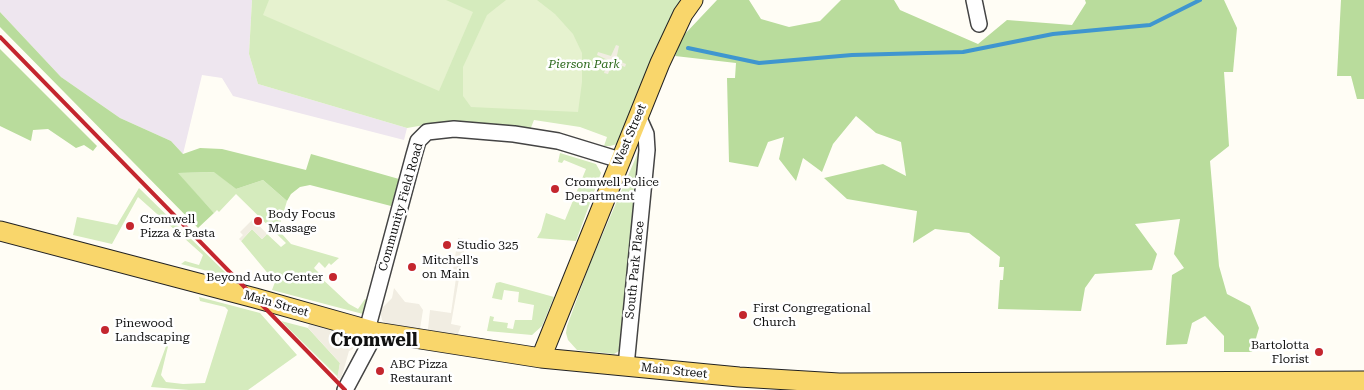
<!DOCTYPE html>
<style>
body{margin:0}
canvas{display:block;background:#fffdf5}
</style>
<canvas width="1364" height="390"></canvas>
<script>
const g = document.querySelector('canvas').getContext('2d');
g.lineJoin = 'round';
function fill(path, color) { g.fillStyle = color; g.fill(path, 'evenodd'); }
const shape = rows => new Path2D(rows.map(r => 'M' + r).join(''));
function strokePath(path, color, width, dash) { g.strokeStyle = color; g.lineWidth = width; g.lineCap = dash ? 'butt' : 'round'; g.setLineDash(dash || []); g.stroke(path); }
function label(font, color, halo, rows, align = 'center') {
  g.font = font + ' "Roboto Serif",serif'; g.lineWidth = 5; g.setLineDash([]); g.textBaseline = 'middle'; g.strokeStyle = halo; g.fillStyle = color; for (const [text, x, y, turn = 0] of rows) {
    g.save(); g.translate(x, y); g.rotate((+turn || 0) * Math.PI / 180); g.textAlign = isNaN(turn) ? turn : align; if (halo) g.strokeText(text, 0, 0); g.fillText(text, 0, 0); g.restore();
  }
}
fill(shape([
 [0,0,252,0,249,54,258,84,407,128,404,140,233,96,222,78,202,75,183,154,171,141,120,118,61,77,0,12]
]), '#eee6ef');
fill(shape([
 [252,0,685,0,617,144,610,146,604,146,607,137,580,127,534,120,530,130,466,122,442,122,407,128,258,84,249,54],
 [640,148,642,151,619,351,614,354,577,350,568,340,566,333,567,326,591,261],
 [560,153,596,164,601,173,576,241,537,238,541,231,546,213,565,220,586,169,564,160,562,163,558,162],
 [215,172,236,189,263,180,287,201,279,227,282,234,291,244,339,258,331,265,329,263,325,268,319,262,314,268,319,273,318,275,349,304,358,309,365,299,368,299,363,314,272,290,275,282,241,241,252,229,262,239,267,234,281,247,286,243,236,194,219,212,217,210,214,213,177,173],
 [139,188,230,277,181,264,185,261,199,265,203,255,138,197,112,244,73,235,77,217,117,225],
 [500,282,554,297,542,326,532,335,487,331,490,316,494,317,493,321,508,323,507,328,513,329,515,320,532,320,534,305,518,302,519,292,504,290,502,300,492,298,496,283],
 [199,297,260,313,297,355,248,390,189,390,151,387,172,330,161,375,166,382,183,384,205,383,228,310,225,307,200,301],
 [281,321,308,328,340,363,338,377]
]), '#d5ebbd');
fill(shape([
 [717,0,749,0,761,19,789,27,820,21,841,0,894,0,900,10,978,44,1007,20,1072,25,1086,3,1085,0,1224,0,1237,28,1233,72,1224,72,1229,146,1210,161,1219,266,1227,294,1250,306,1259,328,1252,352,1224,352,1224,336,1205,316,1192,323,1187,344,1166,345,1172,275,1184,268,1174,254,1180,219,1135,224,1157,254,1152,270,1095,274,1085,288,1081,311,998,309,1000,280,1003,280,1004,267,999,267,1000,257,969,233,935,229,913,243,917,211,847,199,824,178,883,164,906,176,901,142,876,133,856,116,833,144,822,172,803,158,796,181,779,159,784,137,768,142,758,167,729,162,727,78,735,78,736,63,675,56,683,36],
 [1341,0,1364,0,1364,99,1357,99,1351,76,1337,76],
 [0,12,61,77,120,118,171,141,183,154,200,148,222,149,306,170,311,154,399,179,391,206,310,185,300,187,291,194,287,201,263,180,236,189,214,172,178,173,214,213,198,228,0,27],
 [0,49,97,146,93,151,84,145,76,148,48,129,33,130,31,141,0,126]
]), '#b9dc9c');
fill(shape([
 [269,0,446,0,473,12,439,91,263,15],
 [506,0,537,0,555,14,573,34,582,53,582,82,578,112,471,107,463,96,463,67,487,15]
]), '#e6f2cf');
fill(shape([
 [616,45,619,46,616,60,626,64,625,67,615,63,612,64,608,74,604,73,608,60,597,55,598,52,611,56],
 [253,219,267,234,262,239,252,229,241,241,239,239,243,235,240,232],
 [458,238,466,239,451,324,461,326,457,336,428,331,428,329,430,310,451,313,456,278,452,277],
 [394,288,405,302,419,304,423,310,420,329,387,326,382,320,380,310,392,298],
 [309,324,353,337,355,343,353,349,349,351,341,379,337,378,340,363,308,328]
]), '#f1ede2');
strokePath(shape([
 [688,48,759,63,852,55,963,52,1053,34,1150,25,1200,0]
]), '#3f96cf', 4);
const minor = shape([
 [974,0,979,24],
 [367,330,414,155,418,141,427,132,454,129,514,134,558,141,620,160],
 [626,366,647,150,646,134,638,116],
 [345,390,376,332]
]);
const major = shape([
 [0,231,255,298,376,332,541,358,739,377,839,383,1364,381],
 [541,358,660,63,683,14,693,0]
]);
strokePath(minor, '#444', 18);
strokePath(major, '#222', 21);
strokePath(minor, '#fff', 15);
strokePath(major, '#f9d66b', 19);
strokePath(shape([
 [0,37,345,390]
]), '#c4262e', 4);
for (const [x, y, r, color] of [
 [555,189,5,"#c4262e"],
 [258,221,5,"#c4262e"],
 [130,226,5,"#c4262e"],
 [447,245,5,"#c4262e"],
 [412,267,5,"#c4262e"],
 [333,277,5,"#c4262e"],
 [743,315,5,"#c4262e"],
 [105,330,5,"#c4262e"],
 [1319,352,5,"#c4262e"],
 [380,371,5,"#c4262e"]
]) { const dot = new Path2D(); dot.arc(x, y, r, 0, 2 * Math.PI); g.fillStyle = color; g.fill(dot); strokePath(dot, '#fff', 2); }
label('italic 12px', '#2f6b1f', '#fff', [
 ["Pierson Park",584,64]
]);
label('12px', '#111', '#fff', [
 ["West Street",630,135,-67],
 ["Community Field Road",401,207,-74],
 ["South Park Place",635,270,-84],
 ["Main Street",276,304,16],
 ["Main Street",674,371,6]
]);
label('12px', '#111', '#fff', [
 ["Cromwell Police",565,182],
 ["Department",565,196],
 ["Body Focus",268,214],
 ["Massage",268,228],
 ["Cromwell",140,219],
 ["Pizza & Pasta",140,233],
 ["Studio 325",457,245],
 ["Mitchell's",422,260],
 ["on Main",422,274],
 ["Beyond Auto Center",323,277,"right"],
 ["First Congregational",753,308],
 ["Church",753,322],
 ["Pinewood",115,323],
 ["Landscaping",115,337],
 ["Bartolotta",1309,345,"right"],
 ["Florist",1309,359,"right"],
 ["ABC Pizza",390,364],
 ["Restaurant",390,378]
], 'left');
label('bold 18px', '#111', '#fff', [
 ["Cromwell",374,341]
]);
</script>
